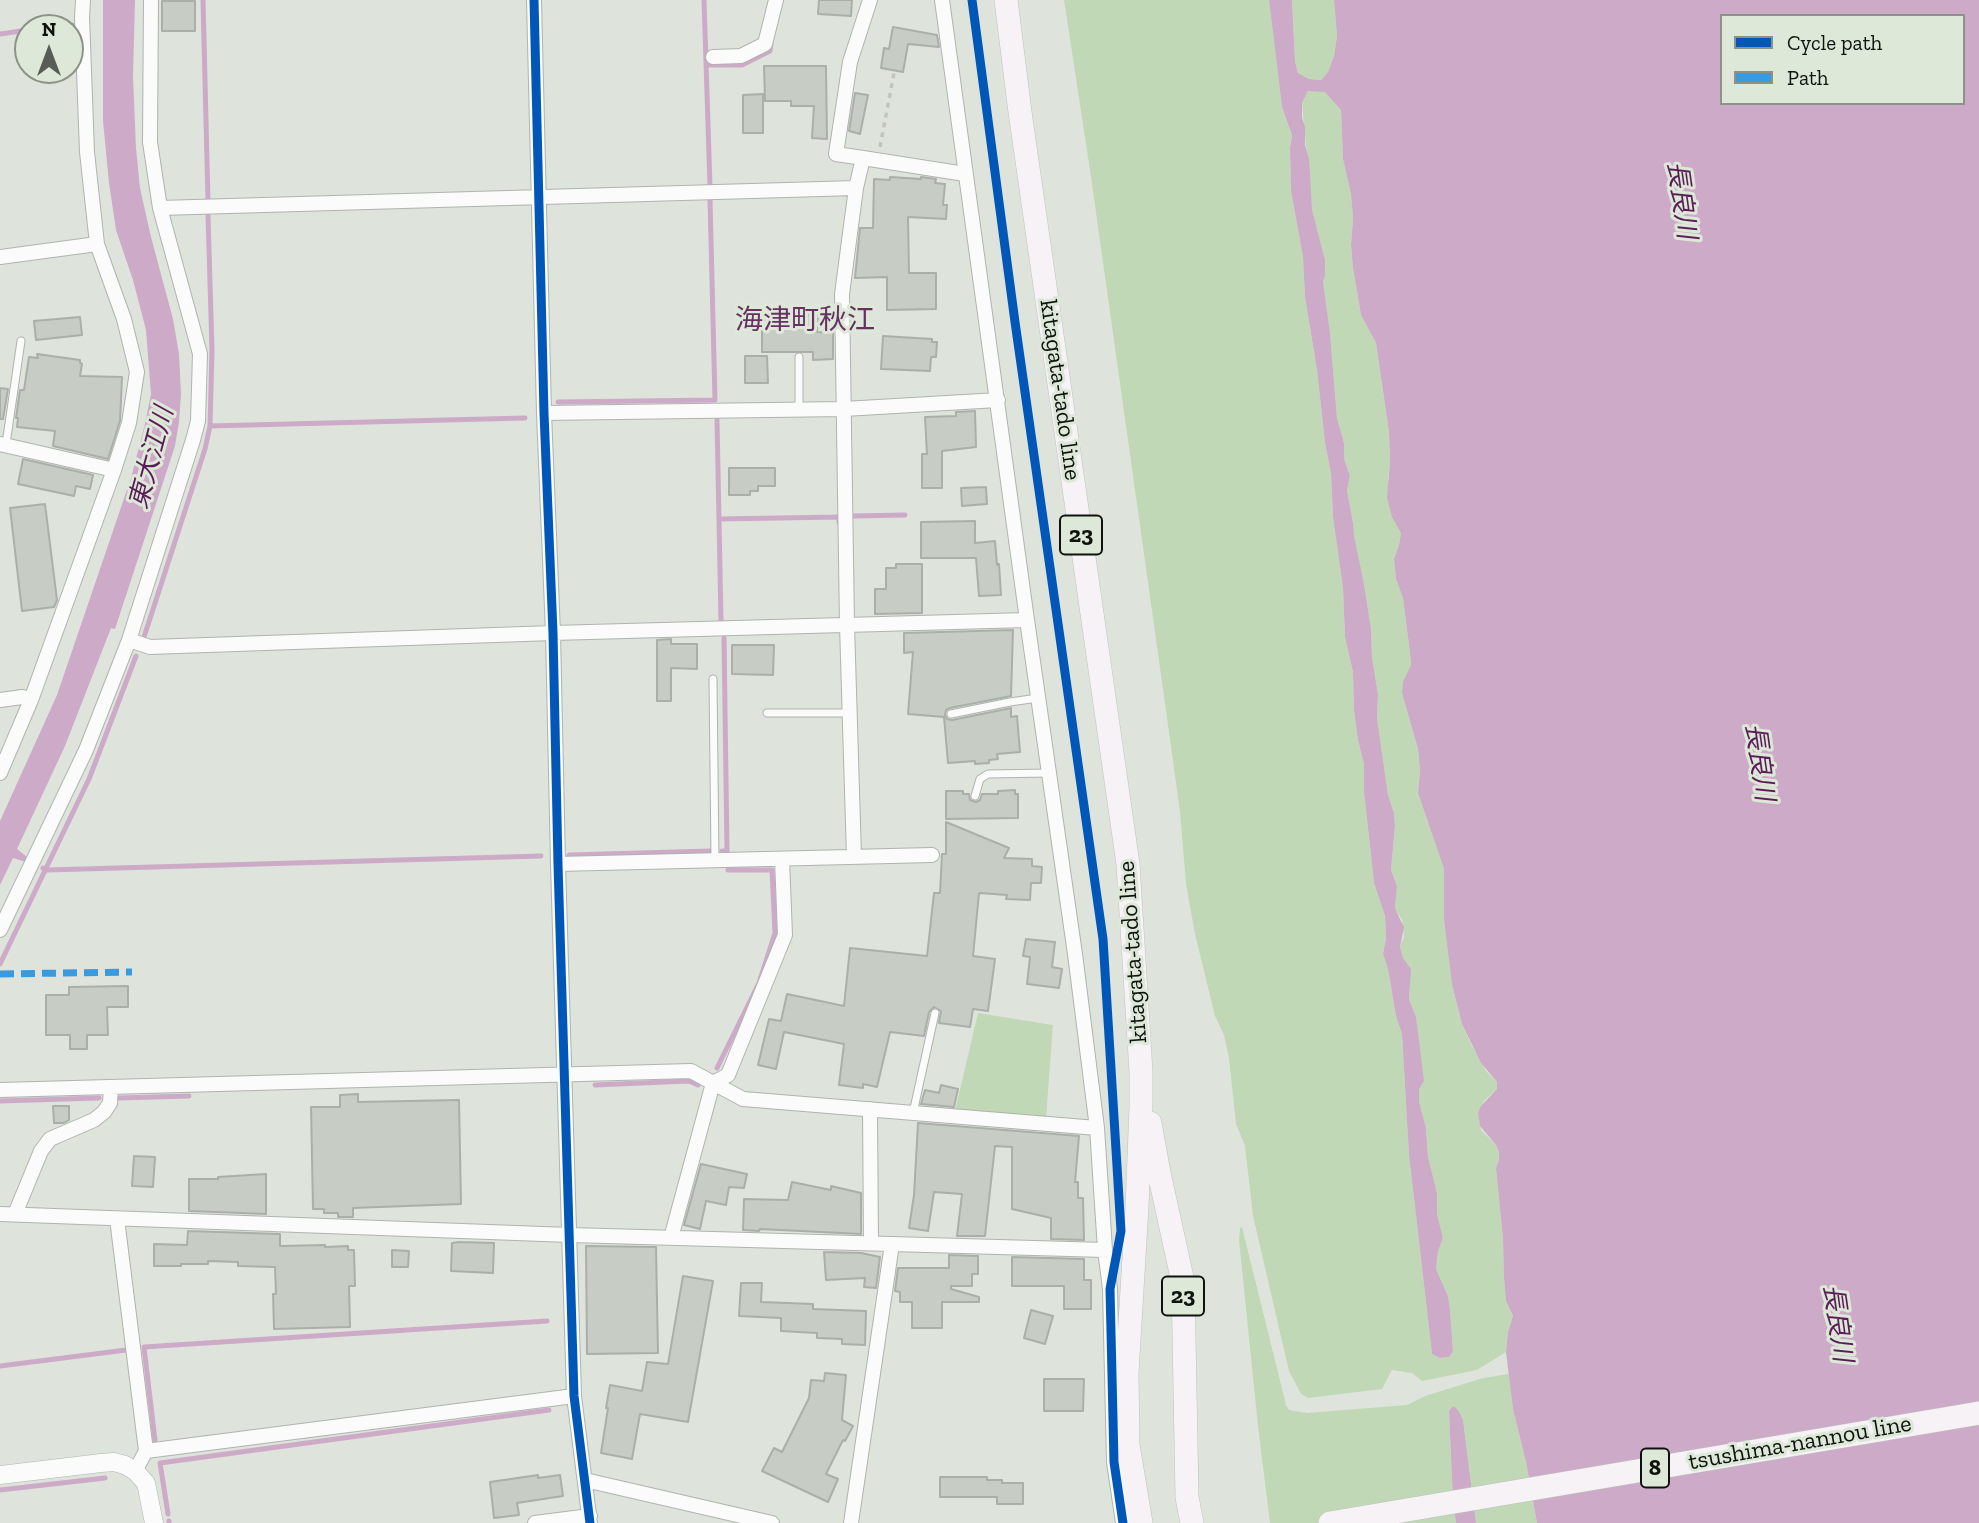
<!DOCTYPE html>
<meta charset="utf-8">
<style>
body{margin:0}
#map{position:relative;width:1979px;height:1523px;overflow:hidden;background:#dee4dc;font-family:"Zilla Slab",serif}
canvas{display:block}
.legend{position:absolute;left:1720px;top:14px;width:245px;height:91px;box-sizing:border-box;background:#dde8d8;border:2px solid #8b9387;margin:0;padding:9px 12px;list-style:none;font-size:21px;color:#0f130d}
.legend li{display:flex;align-items:center;gap:14px;height:35px}
.legend b{width:35px;border:2px solid #8b9387}
.north{position:absolute;left:14px;top:14px;width:70px;height:70px;box-sizing:border-box;background:#dde8d8;border:2px solid #8b9387;border-radius:50%;rotate:0deg;font-size:19px;font-weight:700;line-height:28px;text-align:center;color:#0f130d}
.north::after{content:'';display:block;margin:auto;width:24px;height:32px;background:#575c55;clip-path:polygon(50% 0,100% 100%,50% 72%,0 100%)}
</style>
<div id="map">
<canvas width="1979" height="1523"></canvas>
<ul class="legend">
<li><b style="height:9px;background:#0057b8"></b>Cycle path</li>
<li><b style="height:9px;background:#3a9ade"></b>Path</li>
</ul>
<div class="north">N</div>
</div>
<script>
const g = document.querySelector('canvas').getContext('2d');
g.lineJoin = 'round';
function fill(path, color) { g.fillStyle = color; g.fill(path, 'evenodd'); }
const shape = rows => new Path2D(rows.map(r => 'M' + r).join(''));
function strokePath(path, color, width, dash) { g.strokeStyle = color; g.lineWidth = width; g.lineCap = dash ? 'butt' : 'round'; g.setLineDash(dash || []); g.stroke(path); }
function label(font, color, halo, rows, align = 'center') {
  g.font = font + ' "Zilla Slab","Noto Sans JP",serif'; g.lineWidth = 6; g.setLineDash([]); g.textBaseline = 'middle'; g.strokeStyle = halo; g.fillStyle = color; for (const [text, x, y, turn = 0] of rows) {
    g.save(); g.translate(x, y); g.rotate((+turn || 0) * Math.PI / 180); g.textAlign = isNaN(turn) ? turn : align; if (halo) g.strokeText(text, 0, 0); g.fillText(text, 0, 0); g.restore();
  }
}
fill(shape([
 [1064,0,1269,0,1282,107,1292,135,1290,148,1291,191,1303,257,1305,297,1317,370,1325,443,1331,473,1333,517,1343,588,1345,637,1353,672,1354,711,1358,740,1364,764,1364,792,1372,864,1374,883,1385,916,1386,938,1383,954,1388,969,1396,1016,1402,1034,1409,1155,1432,1354,1440,1358,1448,1357,1453,1351,1450,1310,1448,1296,1436,1269,1438,1251,1443,1238,1437,1214,1437,1193,1428,1157,1426,1128,1419,1101,1416,1017,1409,999,1410,988,1400,947,1404,937,1402,919,1397,913,1395,907,1397,886,1391,870,1395,826,1394,813,1388,795,1377,718,1378,694,1372,658,1371,629,1364,584,1353,536,1353,523,1347,490,1350,476,1344,458,1344,443,1337,418,1330,333,1323,281,1325,260,1312,209,1302,103,1308,91,1325,91,1341,110,1343,159,1351,194,1353,219,1351,245,1353,268,1361,315,1376,343,1389,432,1390,462,1388,480,1401,533,1399,545,1394,559,1396,579,1403,598,1410,653,1411,665,1402,693,1418,749,1420,771,1418,793,1444,869,1444,920,1452,985,1462,1024,1471,1044,1486,1071,1497,1082,1497,1089,1484,1101,1478,1113,1481,1130,1496,1145,1499,1152,1499,1160,1496,1168,1503,1239,1504,1279,1506,1301,1513,1316,1508,1332,1506,1352,1477,1370,1422,1381,1412,1373,1392,1370,1382,1389,1308,1398,1301,1394,1289,1371,1253,1216,1245,1146,1236,1124,1229,1058,1224,1035,1215,1016,1195,934,1186,884,1180,812,1163,689,1090,170],
 [1292,0,1334,0,1337,36,1334,56,1328,72,1321,80,1309,79,1298,73,1295,61],
 [978,1013,1053,1025,1046,1118,955,1111],
 [1242,1227,1286,1405,1289,1410,1307,1413,1407,1405,1425,1396,1483,1378,1509,1374,1513,1409,1526,1462,1537,1523,1476,1523,1463,1420,1453,1406,1449,1411,1453,1501,1456,1523,1270,1523,1258,1426,1239,1240,1240,1228]
]), '#c1d8b7');
fill(shape([
 [103,0,135,0,133,77,136,148,140,188,151,237,173,319,179,354,181,394,179,422,175,446,115,629,111,628,65,746,17,849,27,857,26,862,13,858,0,885,0,821,57,695,131,478,145,424,151,394,146,330,133,280,116,230,109,183,103,121],
 [1269,0,1292,0,1295,61,1298,73,1309,79,1321,80,1328,72,1334,56,1337,36,1334,0,1979,0,1979,1523,1537,1523,1526,1462,1513,1409,1506,1352,1508,1332,1513,1316,1506,1301,1504,1279,1503,1239,1496,1168,1499,1160,1499,1152,1496,1145,1480,1126,1478,1113,1481,1106,1497,1089,1497,1082,1481,1063,1462,1024,1452,985,1444,920,1444,869,1418,793,1420,771,1418,749,1402,693,1403,682,1411,665,1410,653,1403,598,1396,579,1394,559,1399,545,1401,533,1392,517,1387,497,1390,462,1389,432,1376,343,1361,315,1353,268,1351,245,1353,219,1351,194,1343,159,1341,110,1325,92,1308,91,1302,103,1302,117,1305,127,1305,145,1309,159,1312,209,1325,260,1325,276,1323,281,1330,333,1337,418,1344,443,1344,458,1350,476,1347,490,1353,523,1354,536,1364,584,1371,629,1372,658,1378,694,1377,718,1388,795,1394,813,1395,826,1391,870,1397,886,1395,907,1397,913,1404,927,1400,947,1403,958,1411,969,1409,999,1416,1017,1424,1081,1419,1089,1419,1101,1426,1128,1428,1157,1437,1193,1437,1214,1443,1238,1438,1251,1436,1269,1448,1296,1450,1310,1453,1351,1449,1357,1440,1358,1432,1354,1409,1155,1402,1034,1396,1016,1388,969,1383,954,1386,938,1385,916,1374,883,1372,864,1364,792,1364,764,1358,740,1354,711,1353,672,1345,637,1343,588,1333,517,1331,473,1325,443,1317,370,1305,297,1303,257,1291,191,1290,148,1292,135,1282,107],
 [1722,16,1963,16,1963,103,1722,103],
 [1453,1406,1458,1410,1463,1420,1476,1523,1456,1523,1453,1501,1449,1411]
]), '#cdaac8');
strokePath(shape([
 [203,0,208,201],
 [704,0,710,186],
 [47,28,73,25],
 [0,34,28,30],
 [706,65,742,65,770,51,771,44],
 [558,402,715,400,710,200],
 [717,420,721,621],
 [210,426,525,418],
 [854,516,905,515],
 [719,519,839,517,839,522],
 [144,637,205,449,210,426,212,350,208,215],
 [722,851,727,851,724,638],
 [569,855,710,851],
 [43,868,47,870,541,856],
 [0,964,89,779,136,656],
 [717,1068,759,983,775,933,772,870,728,870],
 [595,1085,689,1081,698,1085],
 [119,1098,189,1096],
 [0,1101,99,1098],
 [0,1366,126,1350],
 [155,1440,144,1347,547,1321],
 [0,1490,105,1478],
 [168,1514,160,1463,549,1410],
 [169,1521,169,1523]
]), '#cdaac8', 5);
const building = shape([
 [819,0,852,0,851,16,818,14,819,0],
 [162,1,195,1,195,31,162,31,162,1],
 [893,27,937,35,939,47,908,44,903,72,881,68,884,48,889,49,893,27],
 [764,66,826,66,827,139,812,138,814,106,791,106,791,101,765,101,764,66],
 [855,93,868,95,860,134,849,131,855,93],
 [763,94,763,133,743,133,743,95,763,94],
 [890,177,921,179,921,177,936,179,935,183,945,184,943,205,947,205,946,219,908,217,909,273,936,273,936,309,887,310,887,277,855,278,860,228,873,228,874,179,890,180,890,177],
 [818,314,817,332,833,333,833,359,813,360,813,352,762,352,762,315,818,314],
 [80,317,82,335,36,340,34,321,80,317],
 [883,336,932,339,932,342,937,342,936,357,931,357,930,371,881,369,883,336],
 [37,354,80,360,80,363,82,364,80,376,122,377,120,421,108,459,53,446,55,431,17,427,18,418,16,418,20,390,24,390,29,357,38,358,37,354],
 [745,356,767,356,768,383,745,383,745,356],
 [0,388,8,389,3,419,0,419,0,388],
 [975,411,976,447,942,451,942,488,922,488,922,454,927,454,925,417,956,416,956,412,975,411],
 [23,459,93,475,90,489,76,486,74,496,18,484,23,459],
 [729,468,775,468,775,486,758,486,758,491,750,491,750,495,729,495,729,468],
 [986,487,987,504,962,506,961,488,986,487],
 [45,504,57,600,54,607,22,611,10,508,45,504],
 [975,521,975,543,995,541,997,565,999,564,1001,595,979,596,976,558,921,558,921,522,975,521],
 [896,564,922,564,922,613,875,614,875,589,886,589,886,568,896,568,896,564],
 [1013,630,1011,696,950,708,946,710,945,715,947,719,952,720,1011,708,1011,717,1017,716,1020,752,997,754,998,759,989,760,989,763,975,764,975,761,948,763,944,717,908,714,913,652,904,653,904,633,1013,630],
 [671,639,671,644,697,644,697,669,671,668,671,701,657,701,657,640,671,639],
 [732,645,774,645,773,675,732,674,732,645],
 [1015,790,1015,794,1018,794,1018,818,946,819,946,791,963,791,963,794,969,794,970,800,976,802,980,800,982,794,998,794,998,791,1015,790],
 [946,822,1009,848,1004,858,1032,859,1032,866,1042,867,1041,883,1031,883,1030,900,1006,899,1007,895,979,893,973,956,995,959,988,1011,973,1009,970,1027,939,1023,941,1011,934,1007,929,1012,924,1036,890,1032,877,1087,863,1084,863,1088,839,1085,844,1044,784,1032,776,1069,758,1065,769,1019,781,1021,787,994,844,1006,850,948,927,956,934,893,940,893,942,854,946,854,946,822],
 [1026,939,1055,942,1052,967,1062,969,1059,988,1027,984,1030,957,1023,956,1026,939],
 [128,986,128,1007,107,1007,108,1035,87,1035,87,1049,70,1049,70,1035,46,1035,46,995,69,995,69,987,128,986],
 [941,1085,958,1089,954,1107,921,1104,925,1090,939,1093,941,1085],
 [358,1094,358,1102,459,1100,461,1204,353,1208,353,1217,338,1217,338,1213,324,1213,324,1209,313,1209,311,1107,340,1107,340,1095,358,1094],
 [53,1106,69,1106,69,1120,64,1123,54,1123,53,1106],
 [918,1123,1079,1136,1075,1182,1078,1182,1078,1198,1083,1198,1084,1240,1051,1239,1051,1218,1012,1209,1012,1147,995,1146,985,1236,957,1236,962,1194,934,1192,928,1231,909,1228,914,1195,918,1123],
 [134,1156,155,1157,153,1187,132,1186,134,1156],
 [701,1164,747,1174,744,1188,729,1187,726,1205,706,1201,700,1229,684,1225,701,1164],
 [266,1174,266,1214,189,1211,189,1179,218,1179,218,1177,266,1174],
 [792,1182,831,1190,831,1186,861,1193,861,1234,760,1229,759,1231,743,1230,744,1199,788,1200,792,1182],
 [188,1231,280,1234,280,1246,325,1245,325,1247,348,1246,348,1250,354,1250,355,1286,349,1286,350,1327,274,1329,273,1294,276,1294,275,1267,238,1266,238,1262,208,1261,208,1264,181,1264,181,1266,154,1266,154,1244,187,1245,188,1231],
 [460,1242,494,1243,493,1273,451,1271,452,1243,460,1242],
 [586,1246,656,1247,658,1353,587,1354,586,1246],
 [392,1250,409,1251,408,1267,392,1267,392,1250],
 [824,1252,861,1253,880,1257,876,1288,864,1287,865,1278,826,1280,824,1252],
 [949,1255,978,1256,978,1274,972,1274,972,1286,951,1286,951,1289,979,1297,979,1302,942,1302,942,1328,912,1328,912,1302,900,1302,900,1292,895,1291,898,1268,949,1268,949,1255],
 [1012,1257,1084,1259,1084,1280,1091,1280,1091,1309,1064,1309,1064,1286,1012,1286,1012,1257],
 [683,1276,713,1281,688,1422,640,1414,632,1459,601,1453,608,1408,606,1408,610,1385,642,1391,647,1362,668,1364,683,1276],
 [741,1283,762,1283,761,1302,813,1304,813,1309,866,1311,865,1345,842,1344,842,1339,817,1338,817,1333,781,1331,781,1318,739,1316,741,1283],
 [1031,1310,1053,1316,1045,1344,1024,1338,1031,1310],
 [825,1373,846,1375,842,1420,853,1426,845,1441,843,1440,826,1474,838,1479,828,1502,762,1471,774,1448,782,1452,809,1398,811,1380,824,1381,825,1373],
 [1044,1379,1084,1379,1083,1411,1044,1411,1044,1379],
 [538,1475,538,1478,560,1475,563,1496,517,1503,519,1515,494,1518,490,1482,538,1475],
 [940,1477,987,1477,987,1480,1002,1480,1002,1483,1023,1483,1023,1504,997,1504,997,1497,940,1497,940,1477]
]);
fill(building, '#c7ccc5');
strokePath(building, '#abafa9', 2);
const service = shape([
 [799,357,799,409],
 [6,444,21,341],
 [713,679,715,860],
 [767,713,850,713],
 [951,714,1010,702,1038,698],
 [975,796,980,779,988,774,1049,773],
 [913,1113,935,1013]
]);
const minor = shape([
 [534,0,544,413,553,633,558,864,574,1396,590,1523],
 [942,0,1027,620,1075,954,1097,1128,1105,1250,1110,1289,1114,1462,1123,1523],
 [713,57,741,56,765,44,776,0],
 [863,158,836,154,850,62,870,0],
 [160,208,856,188,863,158,965,174],
 [0,257,97,244],
 [544,413,844,409,998,400],
 [0,444,114,470],
 [129,640,150,647,553,633,1027,620],
 [0,700,22,697,31,700],
 [0,773,31,700,114,470,129,423,137,372,124,319,97,244,87,152,82,17,83,0],
 [854,857,847,625,842,294,856,188],
 [558,864,932,855],
 [0,930,86,750,129,640,193,440,198,421,200,354,160,208,150,142,151,0],
 [0,1090,691,1071,743,1099,1097,1128],
 [870,1109,871,1243],
 [0,1214,570,1235,1105,1250],
 [15,1214,41,1151,50,1139,94,1120,104,1112,110,1103,111,1087],
 [117,1219,146,1451,135,1471],
 [671,1238,713,1083,728,1075,785,935,782,859],
 [146,1451,574,1396],
 [585,1480,772,1523],
 [535,1523,590,1516],
 [851,1523,892,1244]
]);
const tertiary = shape([
 [0,1475,101,1463,114,1462,125,1465,135,1471,146,1483,154,1523]
]);
const primary = shape([
 [1006,0,1020,112,1128,864,1141,1072,1141,1106,1137,1207,1127,1373,1128,1445,1141,1523],
 [1150,1123,1159,1173,1183,1282,1187,1497,1192,1523],
 [1330,1523,1979,1413]
]);
strokePath(service, '#afb4ae', 9);
strokePath(minor, '#afb4ae', 16);
strokePath(tertiary, '#afb4ae', 19);
strokePath(primary, '#bec2bd', 24);
strokePath(shape([
 [972,0,1015,322,1103,939,1116,1138],
 [880,147,894,73]
]), '#c2c4c1', 3.5, [5, 5]);
strokePath(service, '#fafbfa', 7);
strokePath(minor, '#fafbfa', 14);
strokePath(tertiary, '#fafbfa', 18);
strokePath(primary, '#f6f2f5', 23);
strokePath(shape([
 [0,974,132,972]
]), '#3a9ade', 7, [14, 7]);
strokePath(shape([
 [534,0,544,413,553,633,558,864,574,1396,590,1523],
 [972,0,1015,322,1103,939,1121,1231,1110,1289,1114,1462,1123,1523]
]), '#0057b8', 9);
for (const [x, y, w] of [
 [1081,535,42],
 [1183,1296,42],
 [1655,1468,28]
]) { const box = new Path2D(); box.roundRect(x - w / 2, y - 19.5, w, 39, 5); g.fillStyle = '#dde8d8'; g.fill(box); strokePath(box, '#0f130d', 2); }
label('bold 23px', '#0f130d', null, [
 ["23",1081,535],
 ["23",1183,1296],
 ["8",1655,1468]
]);
label('24px', '#0f130d', '#dde8d8', [
 ["kitagata-tado line",1060,390,82],
 ["kitagata-tado line",1133,952,-94],
 ["tsushima-nannou line",1800,1443,-10]
]);
label('italic 26px', '#5b1d57', '#dde8d8', [
 ["長良川",1681,200,82],
 ["東大江川",152,458,-75],
 ["長良川",1759,762,82],
 ["長良川",1837,1323,82]
]);
label('28px', '#663262', '#dde8d8', [
 ["海津町秋江",805,321]
]);
</script>
